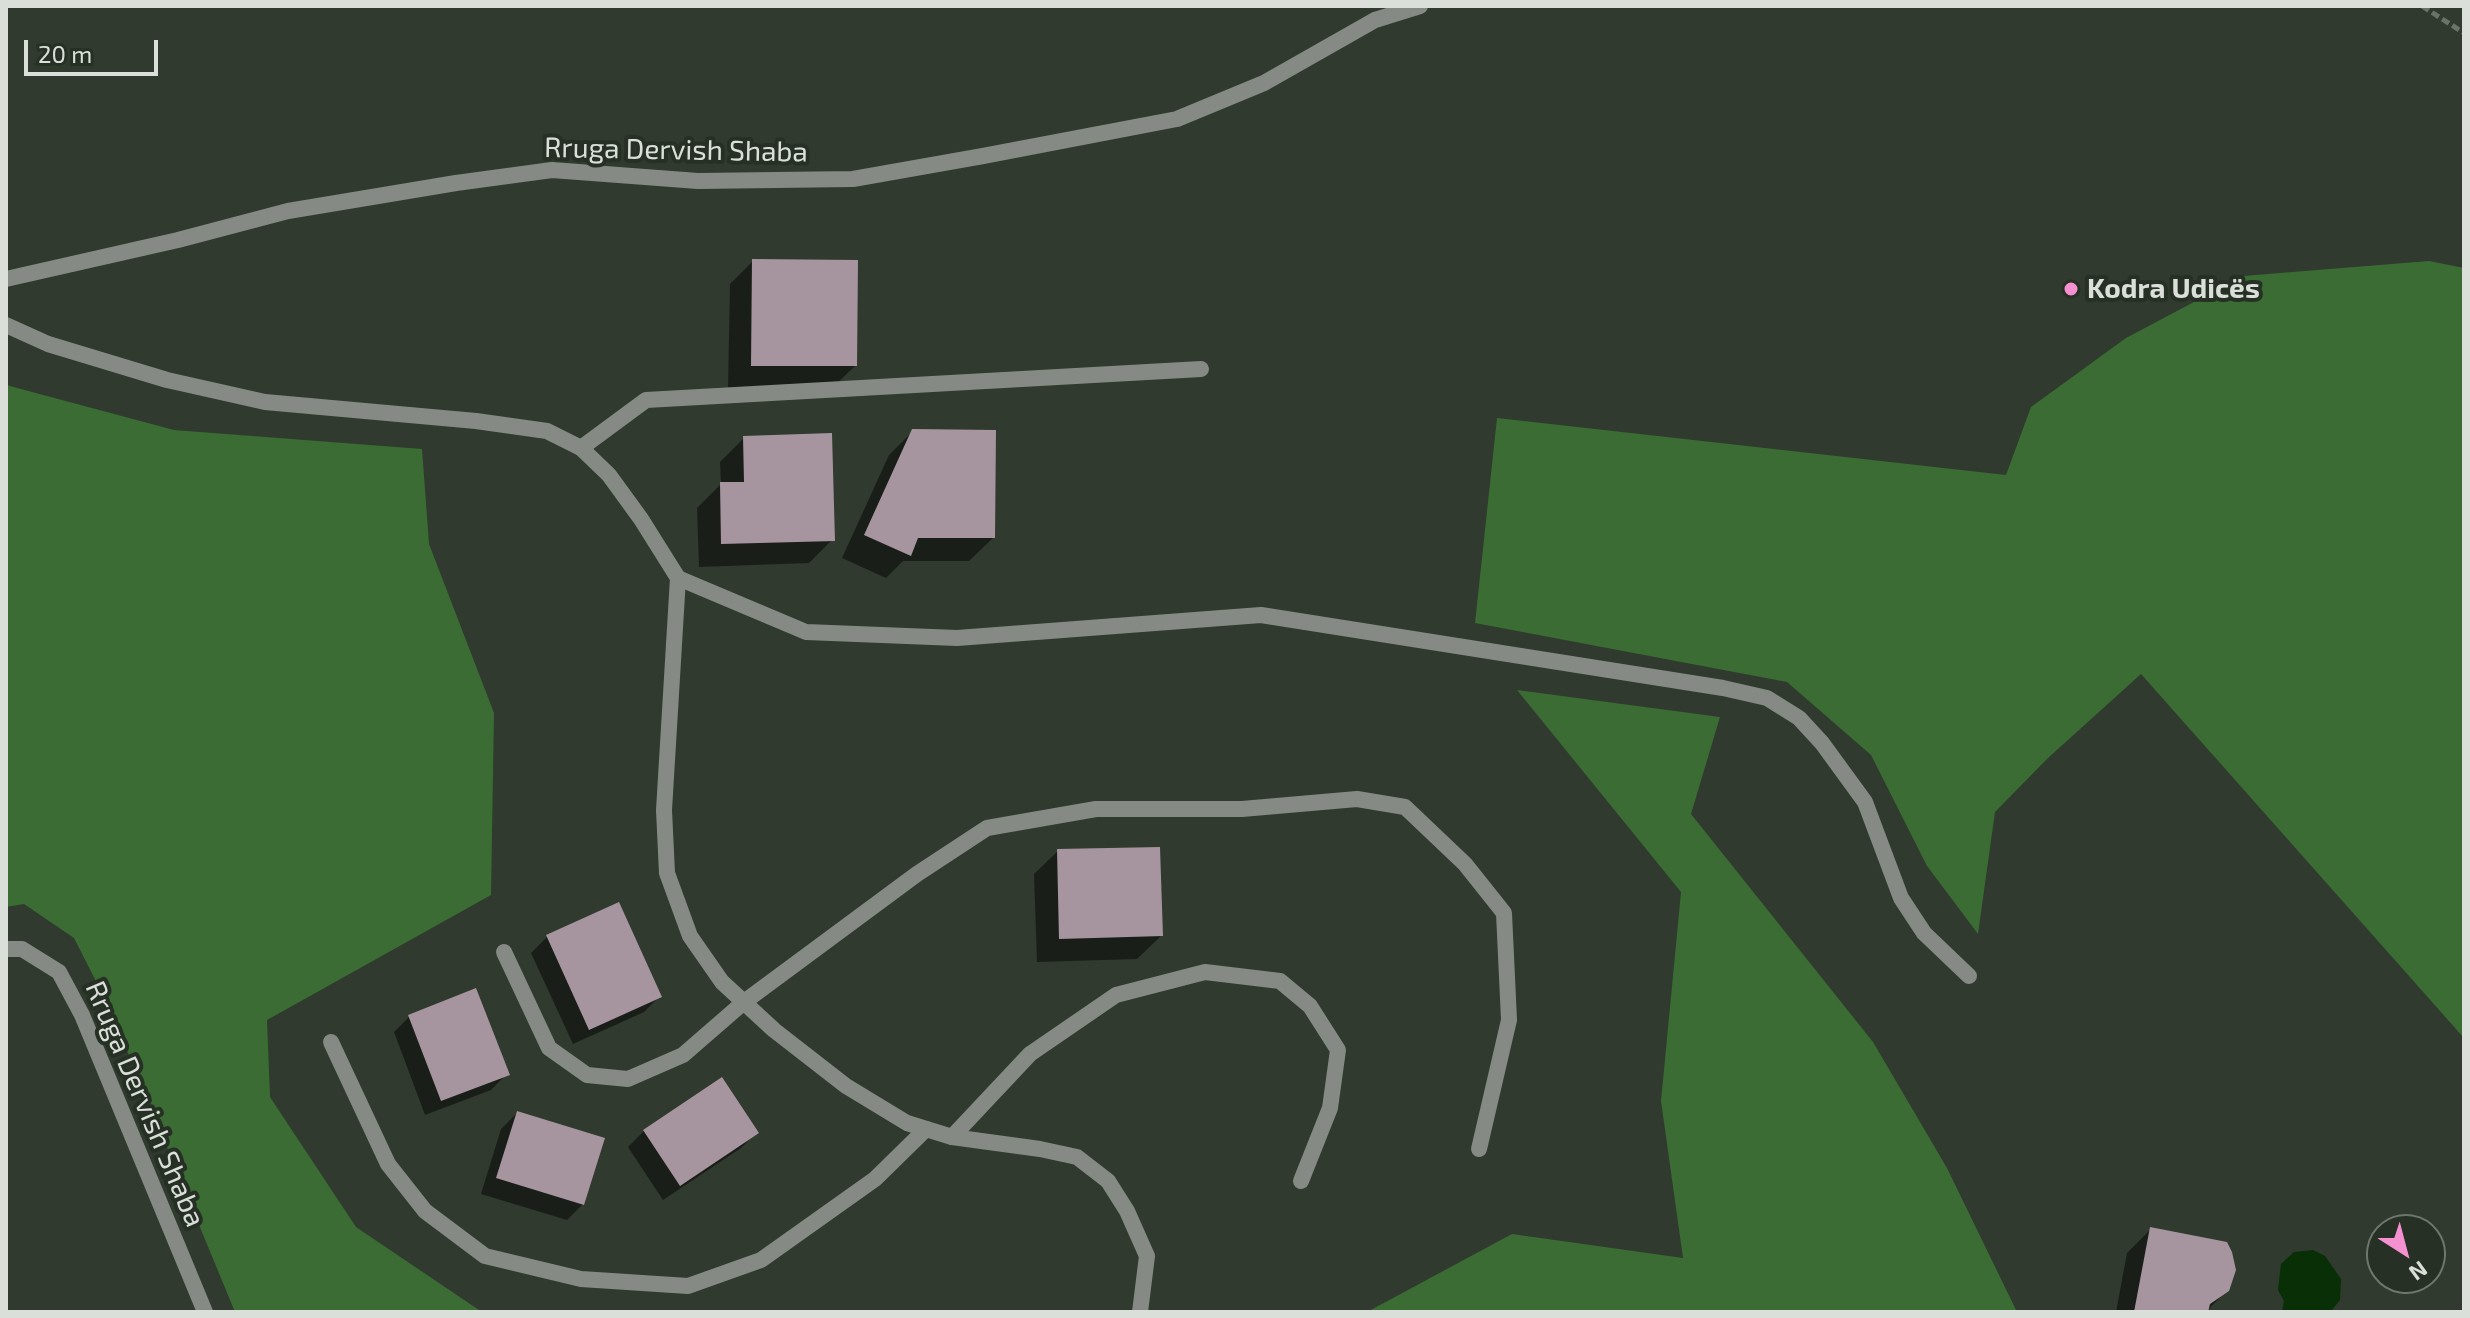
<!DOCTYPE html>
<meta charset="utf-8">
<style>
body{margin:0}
#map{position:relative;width:2470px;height:1318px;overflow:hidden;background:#303a2e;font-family:"Exo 2",sans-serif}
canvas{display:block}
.frame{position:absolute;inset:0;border:8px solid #dae0d9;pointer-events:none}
.north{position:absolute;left:2366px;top:1214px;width:80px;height:80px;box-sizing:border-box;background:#263025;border:2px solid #6e766d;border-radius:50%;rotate:144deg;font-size:22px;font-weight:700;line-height:32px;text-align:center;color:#dae0d9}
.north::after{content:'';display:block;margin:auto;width:28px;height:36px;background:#f590d1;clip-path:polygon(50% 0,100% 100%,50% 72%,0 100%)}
.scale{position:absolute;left:24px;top:40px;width:134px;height:36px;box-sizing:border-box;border:4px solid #dae0d9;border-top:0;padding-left:10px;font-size:24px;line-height:28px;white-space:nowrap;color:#dae0d9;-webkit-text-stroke:6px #263025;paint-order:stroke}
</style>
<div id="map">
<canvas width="2470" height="1318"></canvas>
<div class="frame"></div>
<div class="north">N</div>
<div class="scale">20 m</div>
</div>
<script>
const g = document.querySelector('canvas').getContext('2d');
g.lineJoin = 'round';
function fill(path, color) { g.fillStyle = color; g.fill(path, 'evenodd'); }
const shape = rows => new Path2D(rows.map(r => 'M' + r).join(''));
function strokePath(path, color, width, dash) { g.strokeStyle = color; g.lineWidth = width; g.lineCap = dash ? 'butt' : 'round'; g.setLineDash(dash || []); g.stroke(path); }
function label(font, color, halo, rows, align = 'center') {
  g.font = font + ' "Exo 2",sans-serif'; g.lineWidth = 8; g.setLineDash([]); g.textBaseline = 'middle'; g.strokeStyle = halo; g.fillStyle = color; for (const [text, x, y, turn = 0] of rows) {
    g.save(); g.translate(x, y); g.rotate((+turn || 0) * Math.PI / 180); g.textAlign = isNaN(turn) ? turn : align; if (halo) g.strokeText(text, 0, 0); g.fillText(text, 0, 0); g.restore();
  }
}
fill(shape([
 [2429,261,2464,268,2464,1038,2141,674,2048,758,1995,812,1978,934,1927,866,1871,755,1787,682,1475,623,1497,418,2006,475,2031,407,2126,338,2243,276],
 [6,385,174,430,422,449,429,544,494,713,491,895,267,1020,270,1097,356,1227,482,1312,235,1312,109,1007,74,938,24,904,6,907],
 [1517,690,1720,717,1691,814,1873,1042,1947,1168,2017,1312,1367,1312,1512,1234,1683,1258,1661,1101,1681,892]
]), '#3a6c34');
fill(shape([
 [2313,1250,2325,1256,2341,1279,2340,1300,2330,1312,2282,1312,2284,1301,2278,1290,2281,1264,2294,1252]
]), '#082f05');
fill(shape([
 [753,261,855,366,831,389,728,388,730,284],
 [913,431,993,538,969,561,903,561,886,578,842,558,889,455],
 [744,438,832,540,809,563,699,567,697,508,721,484,720,462],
 [1058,851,1161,936,1137,959,1037,962,1034,874],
 [618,905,660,996,644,1012,573,1044,531,953,547,937],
 [409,1017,507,1074,491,1090,425,1115,394,1032],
 [517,1113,583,1204,567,1220,481,1194,501,1129],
 [644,1131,757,1132,741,1148,663,1200,628,1147],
 [2151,1229,2227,1290,2206,1312,2116,1312,2127,1253]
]), '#0007');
fill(shape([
 [752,259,858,260,857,366,751,366],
 [912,429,996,430,995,538,918,538,911,556,864,535],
 [832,433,835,541,721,544,720,482,744,482,743,436],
 [1160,847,1163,936,1059,939,1057,849],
 [619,902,662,997,589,1030,546,935],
 [476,988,510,1075,441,1101,408,1015],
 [722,1077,759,1133,680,1186,643,1130],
 [517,1111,605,1138,584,1205,496,1178],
 [2150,1227,2227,1242,2232,1252,2236,1270,2229,1291,2210,1304,2208,1312,2134,1312]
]), '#a6959f');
strokePath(shape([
 [2422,6,2464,33]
]), '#6a7368', 5, [8, 4]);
strokePath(shape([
 [581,448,646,400,1201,369],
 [678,578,806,632,957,638,1261,615,1723,688,1767,698,1799,718,1822,743,1865,802,1901,898,1924,933,1969,976],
 [504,952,549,1048,587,1075,628,1079,683,1055,744,1002,917,874,987,828,1096,809,1242,809,1357,799,1405,807,1465,864,1504,913,1509,1020,1479,1149],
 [331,1042,388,1164,425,1211,485,1256,581,1279,688,1286,761,1260,875,1179,926,1129],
 [952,1137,1030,1054,1116,995,1205,972,1280,981,1310,1006,1338,1050,1330,1108,1301,1181]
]), '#858b84', 16);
strokePath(shape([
 [6,279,178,240,288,211,456,183,552,170,698,181,853,179,983,156,1177,119,1264,83,1375,20,1420,6],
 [6,325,48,344,167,380,265,402,476,421,547,431,581,448,609,475,641,519,678,578,664,810,667,873,690,936,722,982,774,1030,846,1086,907,1123,952,1137,1040,1149,1077,1157,1108,1181,1127,1211,1147,1256,1140,1312],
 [6,949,22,949,59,972,82,1015,205,1312]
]), '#858b84', 16);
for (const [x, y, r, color] of [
 [2071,289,8,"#f590d1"]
]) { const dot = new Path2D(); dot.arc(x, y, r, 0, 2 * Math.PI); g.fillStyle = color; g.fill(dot); strokePath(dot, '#263025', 3); }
label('28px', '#dae0d9', '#263025', [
 ["Rruga Dervish Shaba",676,150,1],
 ["Rruga Dervish Shaba",145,1104,67]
]);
label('bold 28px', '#dae0d9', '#263025', [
 ["Kodra Udicës",2087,289]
], 'left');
</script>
